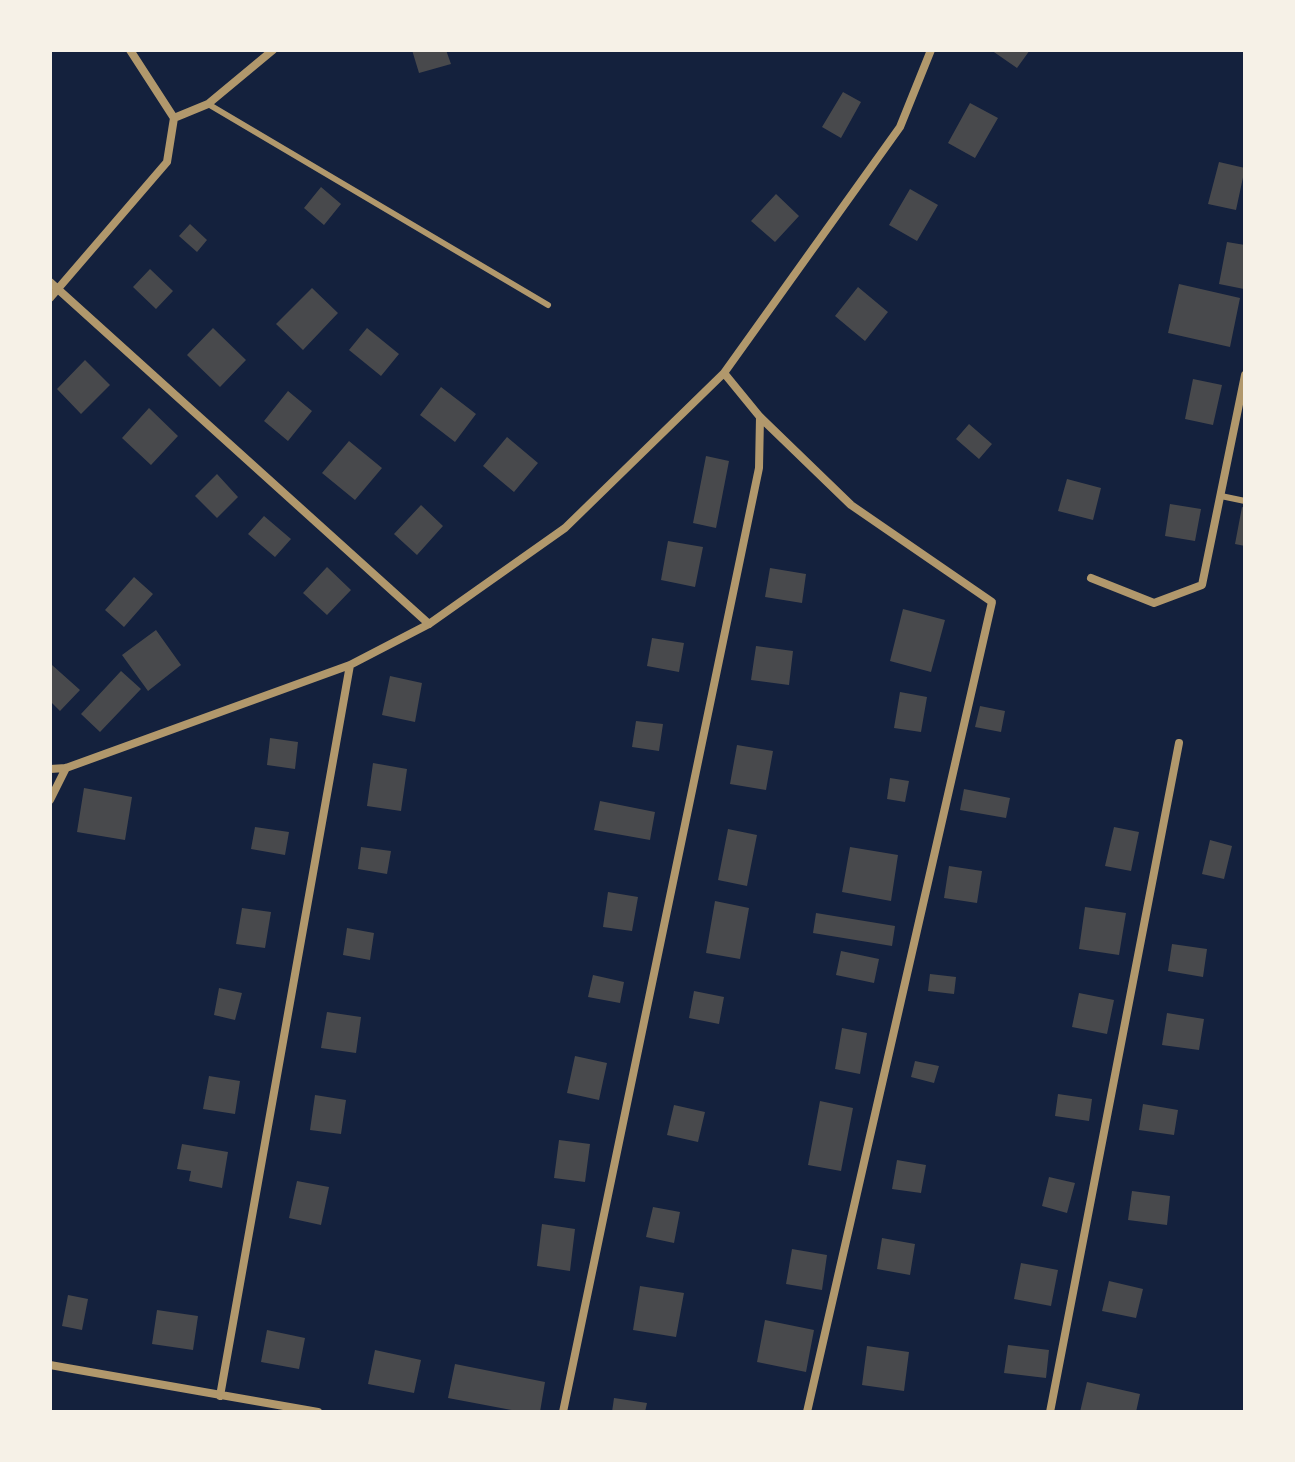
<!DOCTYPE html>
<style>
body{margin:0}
#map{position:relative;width:1295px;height:1462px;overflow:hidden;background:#14213d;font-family:"Noto Serif",serif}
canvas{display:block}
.frame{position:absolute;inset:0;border:52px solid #f6f1e7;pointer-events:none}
</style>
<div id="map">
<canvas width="1295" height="1462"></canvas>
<div class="frame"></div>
</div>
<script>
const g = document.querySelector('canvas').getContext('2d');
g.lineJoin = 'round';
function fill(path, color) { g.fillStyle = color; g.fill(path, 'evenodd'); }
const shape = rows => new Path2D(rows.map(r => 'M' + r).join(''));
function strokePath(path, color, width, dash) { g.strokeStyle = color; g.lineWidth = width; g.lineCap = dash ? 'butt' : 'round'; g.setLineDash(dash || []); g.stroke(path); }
fill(shape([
 [412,50,446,50,451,64,419,73],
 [991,50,1030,50,1017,68],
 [843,92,861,102,841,138,822,127],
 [970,103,998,118,975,158,948,143],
 [1219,162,1245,168,1236,210,1208,204],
 [321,187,341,204,324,225,304,208],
 [910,189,938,205,917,241,889,225],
 [776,194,799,216,775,242,751,221],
 [190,224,207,240,197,252,179,236],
 [1227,242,1245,245,1244,289,1219,284],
 [150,269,173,291,156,309,133,287],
 [1179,284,1240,298,1230,347,1168,333],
 [858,287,888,312,865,341,835,316],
 [312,288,338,313,303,350,276,324],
 [213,328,246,360,220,387,187,355],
 [367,328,399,354,381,376,349,350],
 [85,360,110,385,81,414,57,389],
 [1193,379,1222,385,1213,425,1185,419],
 [441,387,476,414,455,442,420,415],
 [288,391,312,411,288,441,264,421],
 [149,408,178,436,151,465,122,438],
 [969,424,992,444,979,459,956,439],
 [507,437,538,463,514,492,483,466],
 [349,441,382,468,355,500,322,473],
 [706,456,729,461,716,528,693,523],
 [217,474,238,497,217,518,195,496],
 [1067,479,1101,488,1093,520,1058,511],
 [1170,504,1201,509,1195,541,1165,536],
 [421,505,443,526,417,555,394,534],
 [1242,507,1245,508,1245,546,1235,544],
 [264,516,291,539,275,557,248,534],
 [668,541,703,547,695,587,661,580],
 [327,567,351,590,327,615,303,593],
 [770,568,806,574,802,603,765,597],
 [134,577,153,594,124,627,105,610],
 [903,609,945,620,931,672,890,661],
 [156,630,181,665,148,691,122,655],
 [652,638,684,643,679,672,647,666],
 [756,646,793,651,789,685,751,680],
 [52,665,80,690,60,711,50,701,50,667],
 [121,671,141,689,100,732,81,714],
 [390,676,422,683,415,722,382,715],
 [900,692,927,697,921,732,894,728],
 [980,706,1005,711,1001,732,975,727],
 [636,721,663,724,659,751,632,747],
 [270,738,298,742,295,769,267,765],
 [737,745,773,751,766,790,730,784],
 [373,763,407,769,401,811,367,806],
 [890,778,909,781,905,802,887,799],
 [84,788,132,797,125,840,77,832],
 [964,789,1010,798,1006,818,960,810],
 [600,801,655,812,650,840,594,830],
 [255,827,289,832,285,855,251,849],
 [1114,827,1139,832,1131,871,1105,866],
 [728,829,757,835,747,886,718,880],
 [1210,840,1232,846,1224,879,1202,874],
 [361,847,391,851,387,874,358,869],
 [850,847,898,855,891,901,842,892],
 [949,866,982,871,977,903,944,898],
 [608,892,638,897,632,931,603,927],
 [715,901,749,908,740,959,706,953],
 [1085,907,1126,913,1119,955,1079,949],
 [242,908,271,912,265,948,236,944],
 [816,913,895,926,892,946,813,933],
 [347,928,374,933,370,960,343,955],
 [1172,944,1207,949,1203,977,1168,971],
 [841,951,879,959,874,983,836,975],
 [930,974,956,977,954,994,928,991],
 [593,975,624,982,620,1003,588,997],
 [219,988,242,993,235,1020,214,1015],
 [694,991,724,997,719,1024,689,1018],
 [1079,993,1114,1000,1107,1034,1072,1027],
 [327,1012,361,1017,356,1053,321,1048],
 [1167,1013,1204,1019,1199,1050,1162,1045],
 [842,1028,867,1033,860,1074,835,1069],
 [575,1056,607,1063,599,1100,567,1093],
 [915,1061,939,1066,934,1083,911,1077],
 [209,1076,240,1081,235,1114,203,1109],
 [1058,1094,1092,1099,1089,1121,1055,1116],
 [315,1095,346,1100,341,1134,310,1130],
 [820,1101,853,1108,841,1171,808,1165],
 [1143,1104,1178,1110,1174,1135,1139,1130],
 [674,1105,705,1112,698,1142,667,1135],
 [559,1140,590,1144,585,1182,554,1178],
 [182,1144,228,1152,222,1188,189,1181,191,1171,177,1169],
 [897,1160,926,1165,921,1193,892,1189],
 [1049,1177,1075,1183,1067,1213,1042,1206],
 [297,1181,329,1187,321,1225,289,1218],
 [1132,1191,1170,1196,1167,1225,1128,1220],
 [653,1207,680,1212,674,1243,646,1237],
 [542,1224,575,1229,570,1271,537,1266],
 [882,1238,915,1244,910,1275,877,1269],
 [792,1249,827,1255,822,1290,786,1284],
 [1021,1263,1058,1270,1051,1306,1014,1299],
 [1109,1281,1143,1289,1136,1318,1102,1311],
 [640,1286,684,1293,676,1337,633,1330],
 [68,1295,88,1299,82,1330,62,1326],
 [157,1310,198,1316,193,1350,152,1344],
 [765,1320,814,1330,806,1372,757,1362],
 [267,1330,305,1338,299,1369,261,1362],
 [1008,1345,1049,1350,1046,1378,1004,1373],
 [867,1346,909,1352,904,1391,862,1385],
 [375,1350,421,1360,414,1393,368,1384],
 [455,1364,545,1382,540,1412,522,1412,448,1398],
 [1087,1382,1140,1394,1136,1412,1080,1412],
 [614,1398,647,1403,645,1412,612,1412]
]), '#48494c');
strokePath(shape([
 [208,104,548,305],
 [1221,496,1245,501]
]), '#b1986c', 6);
strokePath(shape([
 [130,50,174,118],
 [174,118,208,104,273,50],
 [50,282,429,624],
 [50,298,167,162,174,118],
 [724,373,760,417,851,505,992,602,807,1412],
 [1091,578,1154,603,1202,585,1245,375],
 [50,769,66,768,350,665,429,624,565,528,724,373,900,127,931,50],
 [50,800,66,768],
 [50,1365,318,1412],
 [220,1396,350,665],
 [563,1412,759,468,760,417],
 [1050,1412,1179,743]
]), '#b1986c', 8);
</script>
